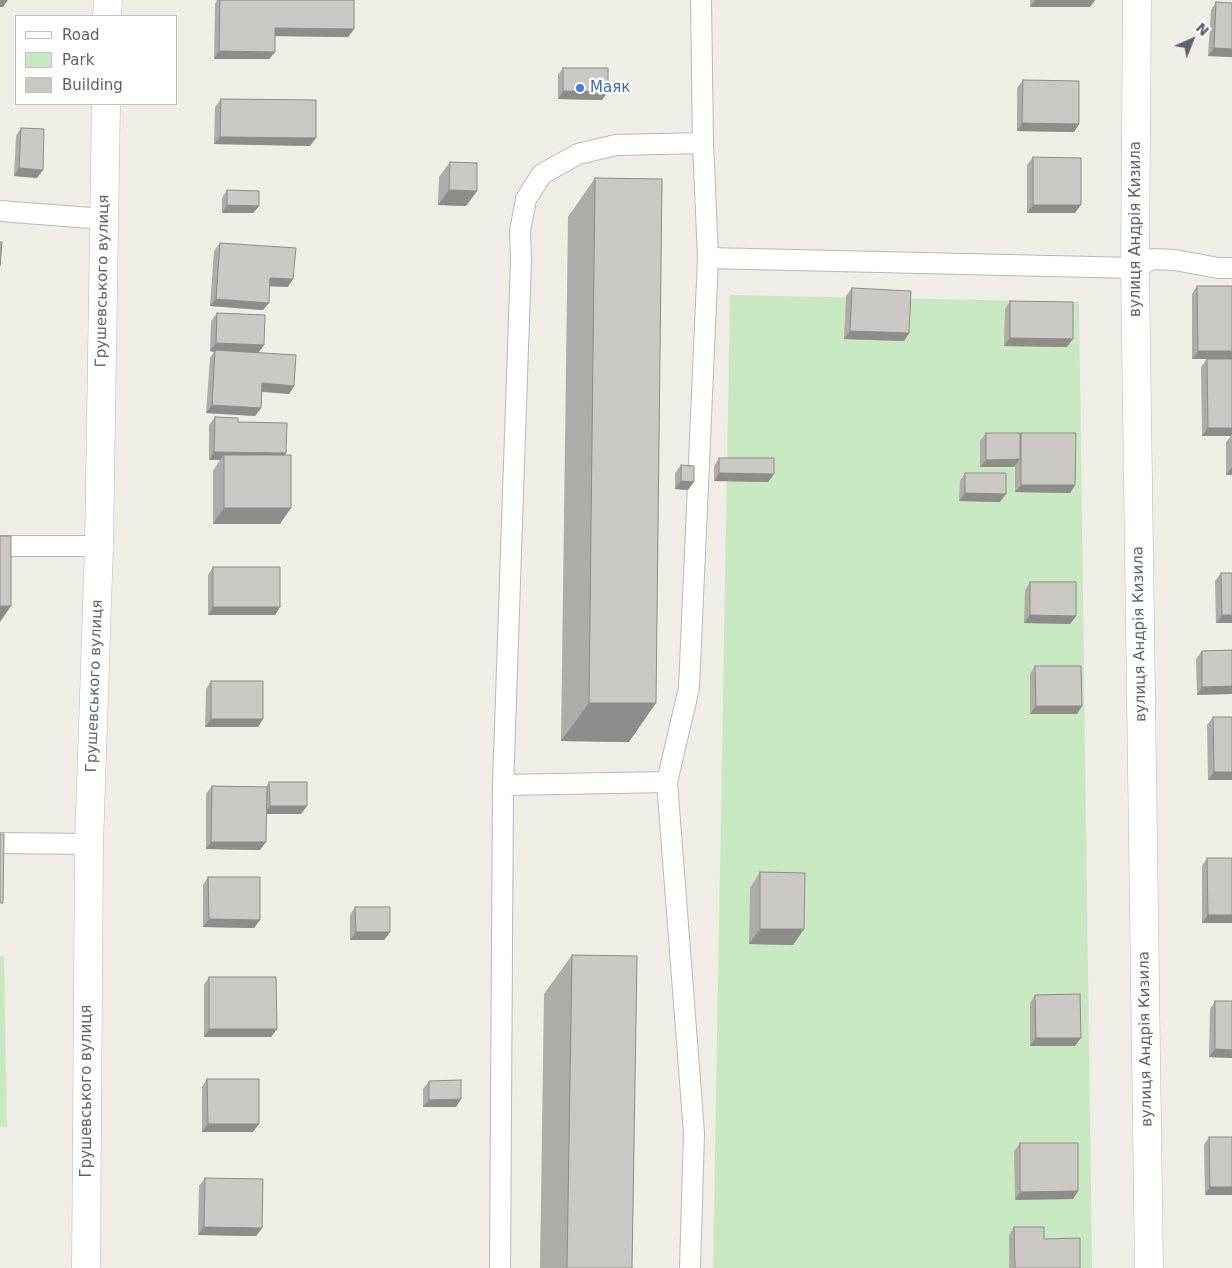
<!DOCTYPE html>
<meta charset="utf-8">
<style>
body{margin:0}
#map{position:relative;width:1232px;height:1268px;overflow:hidden;background:#f0ece6;font-family:"DejaVu Sans",sans-serif}
canvas{display:block}
.legend{position:absolute;left:15px;top:15px;width:162px;height:90px;box-sizing:border-box;background:#fff;border:1px solid #bec1c2;margin:0;padding:6px 9px;list-style:none;font-size:15px;color:#5d6367}
.legend li{display:flex;align-items:center;gap:10px;height:25px}
.legend b{width:25px;border:1px solid #bec1c2}
.north{position:absolute;left:1167px;top:15px;width:50px;height:50px;-webkit-text-stroke:4px #fff;paint-order:stroke;rotate:44deg;font-size:14px;font-weight:700;line-height:20px;text-align:center;color:#5d6367}
.north::after{content:'';display:block;margin:auto;width:18px;height:22px;background:#5d6367;clip-path:polygon(50% 0,100% 100%,50% 72%,0 100%)}
</style>
<div id="map">
<canvas width="1232" height="1268"></canvas>
<ul class="legend">
<li><b style="height:6px;background:#fff"></b>Road</li>
<li><b style="height:14px;background:#c8e8c2"></b>Park</li>
<li><b style="height:14px;background:#cbc7c2"></b>Building</li>
</ul>
<div class="north">N</div>
</div>
<script>
const g = document.querySelector('canvas').getContext('2d');
g.lineJoin = 'round';
function fill(path, color) { g.fillStyle = color; g.fill(path, 'evenodd'); }
const shape = rows => new Path2D(rows.map(r => 'M' + r).join(''));
function strokePath(path, color, width, dash) { g.strokeStyle = color; g.lineWidth = width; g.lineCap = dash ? 'butt' : 'round'; g.setLineDash(dash || []); g.stroke(path); }
function label(font, color, halo, rows, align = 'center') {
  g.font = font + ' "DejaVu Sans",sans-serif'; g.lineWidth = 5; g.setLineDash([]); g.textBaseline = 'middle'; g.strokeStyle = halo; g.fillStyle = color; for (const [text, x, y, turn = 0] of rows) {
    g.save(); g.translate(x, y); g.rotate((+turn || 0) * Math.PI / 180); g.textAlign = isNaN(turn) ? turn : align; if (halo) g.strokeText(text, 0, 0); g.fillText(text, 0, 0); g.restore();
  }
}
fill(shape([
 [730,295,1079,302,1092,1268,713,1268],
 [0,956,4,956,7,1127,0,1127]
]), '#c8e8c2');
const lane = shape([
 [0,211,104,219],
 [708,258,1135,268,1153,259,1175,260,1218,268,1232,268],
 [0,546,99,546],
 [503,785,667,782],
 [0,843,89,844],
 [500,1268,503,785,521,260,520,231,526,199,542,174,578,154,616,145,703,143],
 [690,1268,694,1133,667,782,689,688,708,258,703,143,701,0]
]);
const street = shape([
 [1137,0,1135,268,1149,1268]
]);
const secondary = shape([
 [107,16,108,0],
 [86,1268,89,844,99,546,106,104]
]);
strokePath(lane, '#b6b9bd', 22);
strokePath(street, '#b6b9bd', 29);
strokePath(secondary, '#b4babe', 29);
strokePath(lane, '#fff', 20);
strokePath(street, '#fff', 28);
strokePath(secondary, '#fff', 28);
fill(shape([
 [217,0,354,0,354,29,348,37,275,36,275,52,269,59,214,59,215,4],
 [1030,0,1095,0,1090,7,1030,7],
 [1216,2,1232,3,1232,57,1208,56,1211,10],
 [563,68,602,100,558,99,558,75],
 [1023,80,1079,124,1074,132,1017,131,1017,88],
 [221,99,310,146,214,144,215,107],
 [21,128,37,178,14,176,16,136],
 [1033,157,1075,213,1027,213,1027,165],
 [450,162,477,191,466,206,438,205,439,177],
 [595,178,629,742,561,741,568,217],
 [227,190,259,206,253,213,222,213,222,198],
 [220,243,288,287,270,286,263,310,210,306,214,251],
 [1197,286,1232,359,1192,359,1192,294],
 [852,288,909,333,904,341,844,339,846,296],
 [1010,301,1067,347,1004,346,1005,309],
 [217,313,264,345,258,353,294,386,289,394,262,392,261,408,255,416,206,413,210,358,214,352,210,351,211,321],
 [1207,359,1232,359,1232,475,1226,475,1226,442,1231,436,1202,436,1201,367],
 [215,417,238,422,286,453,285,455,280,524,213,524,213,471,220,460,209,460,209,425],
 [986,433,1020,434,1021,433,1075,485,1070,493,1015,492,1015,465,1014,467,980,467,980,441],
 [719,458,774,474,768,482,714,481,714,466],
 [681,465,688,490,675,489,675,473],
 [965,473,1000,502,959,501,960,481],
 [213,567,275,615,208,615,208,575],
 [1221,573,1232,623,1216,623,1215,581],
 [1030,582,1076,616,1070,624,1024,623,1025,590],
 [1232,650,1197,695,1196,659,1202,651],
 [1035,666,1082,706,1077,714,1030,714,1030,674],
 [211,681,258,727,205,727,206,689],
 [1213,717,1232,717,1232,780,1208,780,1207,725],
 [269,782,301,814,266,814,260,850,206,849,206,794,212,786,266,787],
 [1207,858,1232,923,1202,923,1202,866],
 [760,872,804,929,793,945,749,944,750,888],
 [208,877,260,920,254,928,203,927,203,885],
 [355,907,390,932,384,940,350,940,350,915],
 [572,955,632,1268,540,1268,544,994],
 [209,977,277,1029,271,1037,204,1037,204,985],
 [1035,995,1075,1046,1030,1046,1030,1003],
 [1215,1001,1232,1001,1232,1058,1209,1057,1210,1009],
 [207,1079,253,1132,202,1132,202,1087],
 [429,1081,461,1099,456,1107,423,1107,423,1089],
 [1209,1137,1232,1137,1232,1195,1205,1195,1204,1145],
 [1020,1143,1073,1199,1015,1200,1014,1151],
 [205,1178,262,1228,256,1236,198,1235,199,1186],
 [1014,1227,1044,1239,1080,1268,1009,1268,1009,1235]
]), '#afaba7');
fill(shape([
 [0,0,8,0,3,7,0,7],
 [1035,0,1095,0,1090,7,1030,7],
 [275,28,354,29,348,37,269,36],
 [1214,48,1232,49,1232,57,1208,56],
 [219,51,275,52,269,59,214,59],
 [563,91,608,92,602,100,558,99],
 [1022,123,1079,124,1074,132,1017,131],
 [220,137,316,138,310,146,214,144],
 [19,168,43,170,37,178,14,176],
 [449,190,477,191,466,206,438,205],
 [227,205,259,206,253,213,222,213],
 [1033,205,1081,205,1075,213,1027,213],
 [270,278,293,279,288,287,265,286],
 [216,299,269,303,263,310,210,306],
 [850,331,909,333,904,341,844,339],
 [1010,338,1073,339,1067,347,1004,346],
 [216,343,264,345,258,353,215,350,214,352,210,351],
 [1198,351,1232,351,1232,359,1192,359],
 [262,383,294,386,289,394,257,391],
 [212,405,261,408,255,416,206,413],
 [1208,428,1232,428,1232,436,1232,434,1231,436,1202,436],
 [214,452,286,453,280,461,224,455,220,460,209,460],
 [1020,459,1014,467,980,467,986,460],
 [1232,467,1232,475,1226,475],
 [719,473,774,474,768,482,714,481],
 [681,481,694,482,688,490,675,489],
 [1021,485,1075,485,1070,493,1015,492],
 [965,493,1006,494,1000,502,959,501],
 [224,508,291,508,280,524,213,524],
 [0,606,11,606,0,622],
 [213,607,280,607,275,615,208,615],
 [1030,615,1076,616,1070,624,1024,623],
 [1222,615,1232,615,1232,623,1216,623],
 [1232,686,1232,694,1197,695,1202,687],
 [589,703,656,703,629,742,561,741],
 [1036,706,1082,706,1077,714,1030,714],
 [211,719,263,719,258,727,205,727],
 [1214,772,1232,772,1232,780,1208,780],
 [270,806,307,806,301,814,264,814],
 [211,842,266,842,260,850,206,849],
 [1208,915,1232,915,1232,923,1202,923],
 [209,919,260,920,254,928,203,927],
 [760,929,804,929,793,945,749,944],
 [356,932,390,932,384,940,350,940],
 [209,1029,277,1029,271,1037,204,1037],
 [1036,1038,1081,1038,1075,1046,1030,1046],
 [1215,1049,1232,1050,1232,1058,1209,1057],
 [461,1099,456,1107,423,1107,429,1100],
 [208,1124,259,1124,253,1132,202,1132],
 [1210,1187,1232,1187,1232,1195,1205,1195],
 [1078,1191,1073,1199,1015,1200,1020,1192],
 [204,1227,262,1228,256,1236,198,1235]
]), '#8e8b88');
const building = shape([
 [220,0,354,0,354,29,275,28,275,52,219,51,220,0],
 [1216,2,1232,3,1232,49,1214,48,1216,2],
 [563,68,608,68,608,92,563,91,563,68],
 [1023,80,1079,81,1079,124,1022,123,1023,80],
 [221,99,316,100,316,138,220,137,221,99],
 [21,128,44,129,43,170,19,168,21,128],
 [1033,157,1081,158,1081,205,1033,205,1033,157],
 [450,162,477,163,477,191,449,190,450,162],
 [595,178,662,179,656,703,589,703,595,178],
 [227,190,259,191,259,206,227,205,227,190],
 [0,242,2,242,0,266,0,242],
 [220,243,296,248,293,279,270,278,269,303,216,299,220,243],
 [1197,286,1232,286,1232,351,1198,351,1197,286],
 [852,288,911,291,909,333,850,331,852,288],
 [1010,301,1073,302,1073,339,1010,338,1010,301],
 [217,313,265,315,264,345,216,343,217,313],
 [215,350,296,355,294,386,262,383,261,408,212,405,215,350],
 [1207,359,1232,359,1232,428,1208,428,1207,359],
 [215,417,238,418,238,422,287,423,286,453,214,452,215,417],
 [986,433,1020,433,1020,459,986,460,986,433],
 [1021,433,1076,433,1075,485,1021,485,1021,433],
 [224,455,291,455,291,508,224,508,224,455],
 [719,458,774,458,774,474,719,473,719,458],
 [681,465,694,466,694,482,681,481,681,465],
 [965,473,1006,473,1006,494,965,493,965,473],
 [0,536,11,536,11,606,0,606,0,536],
 [213,567,280,567,280,607,213,607,213,567],
 [1221,573,1232,573,1232,615,1222,615,1221,573],
 [1030,582,1076,582,1076,616,1030,615,1030,582],
 [1232,650,1232,686,1202,687,1202,651,1232,650],
 [1035,666,1081,666,1082,706,1036,706,1035,666],
 [211,681,263,681,263,719,211,719,211,681],
 [1213,717,1232,717,1232,772,1214,772,1213,717],
 [269,782,307,782,307,806,270,806,269,782],
 [212,786,267,787,266,842,211,842,212,786],
 [0,834,4,834,3,903,0,903,0,834],
 [1207,858,1232,858,1232,915,1208,915,1207,858],
 [760,872,805,873,804,929,760,929,760,872],
 [208,877,260,877,260,920,209,919,208,877],
 [355,907,390,907,390,932,356,932,355,907],
 [572,955,637,956,632,1268,567,1268,572,955],
 [209,977,276,977,277,1029,209,1029,209,977],
 [1080,994,1081,1038,1036,1038,1035,995,1080,994],
 [1215,1001,1232,1001,1232,1050,1215,1049,1215,1001],
 [207,1079,259,1079,259,1124,208,1124,207,1079],
 [461,1080,461,1099,429,1100,429,1081,461,1080],
 [1209,1137,1232,1137,1232,1187,1210,1187,1209,1137],
 [1020,1143,1078,1143,1078,1191,1020,1192,1020,1143],
 [205,1178,263,1179,262,1228,204,1227,205,1178],
 [1014,1227,1044,1227,1044,1239,1080,1238,1080,1268,1015,1268,1014,1227]
]);
fill(building, '#cbc7c2');
strokePath(building, '#8e8b88', 1);
for (const [x, y, r, color] of [
 [580,88,5,"#3f7fe0"]
]) { const dot = new Path2D(); dot.arc(x, y, r, 0, 2 * Math.PI); g.fillStyle = color; g.fill(dot); strokePath(dot, '#fff', 2); }
label('15px', '#366cbe', '#fff', [
 ["Маяк",590,88]
], 'left');
label('15px', '#5d6367', '#fff', [
 ["вулиця Андрія Кизила",1136,229,-90],
 ["Грушевського вулиця",103,281,-89],
 ["вулиця Андрія Кизила",1140,634,-91],
 ["Грушевського вулиця",95,686,-88],
 ["вулиця Андрія Кизила",1146,1039,-91],
 ["Грушевського вулиця",87,1091,-90]
]);
</script>
